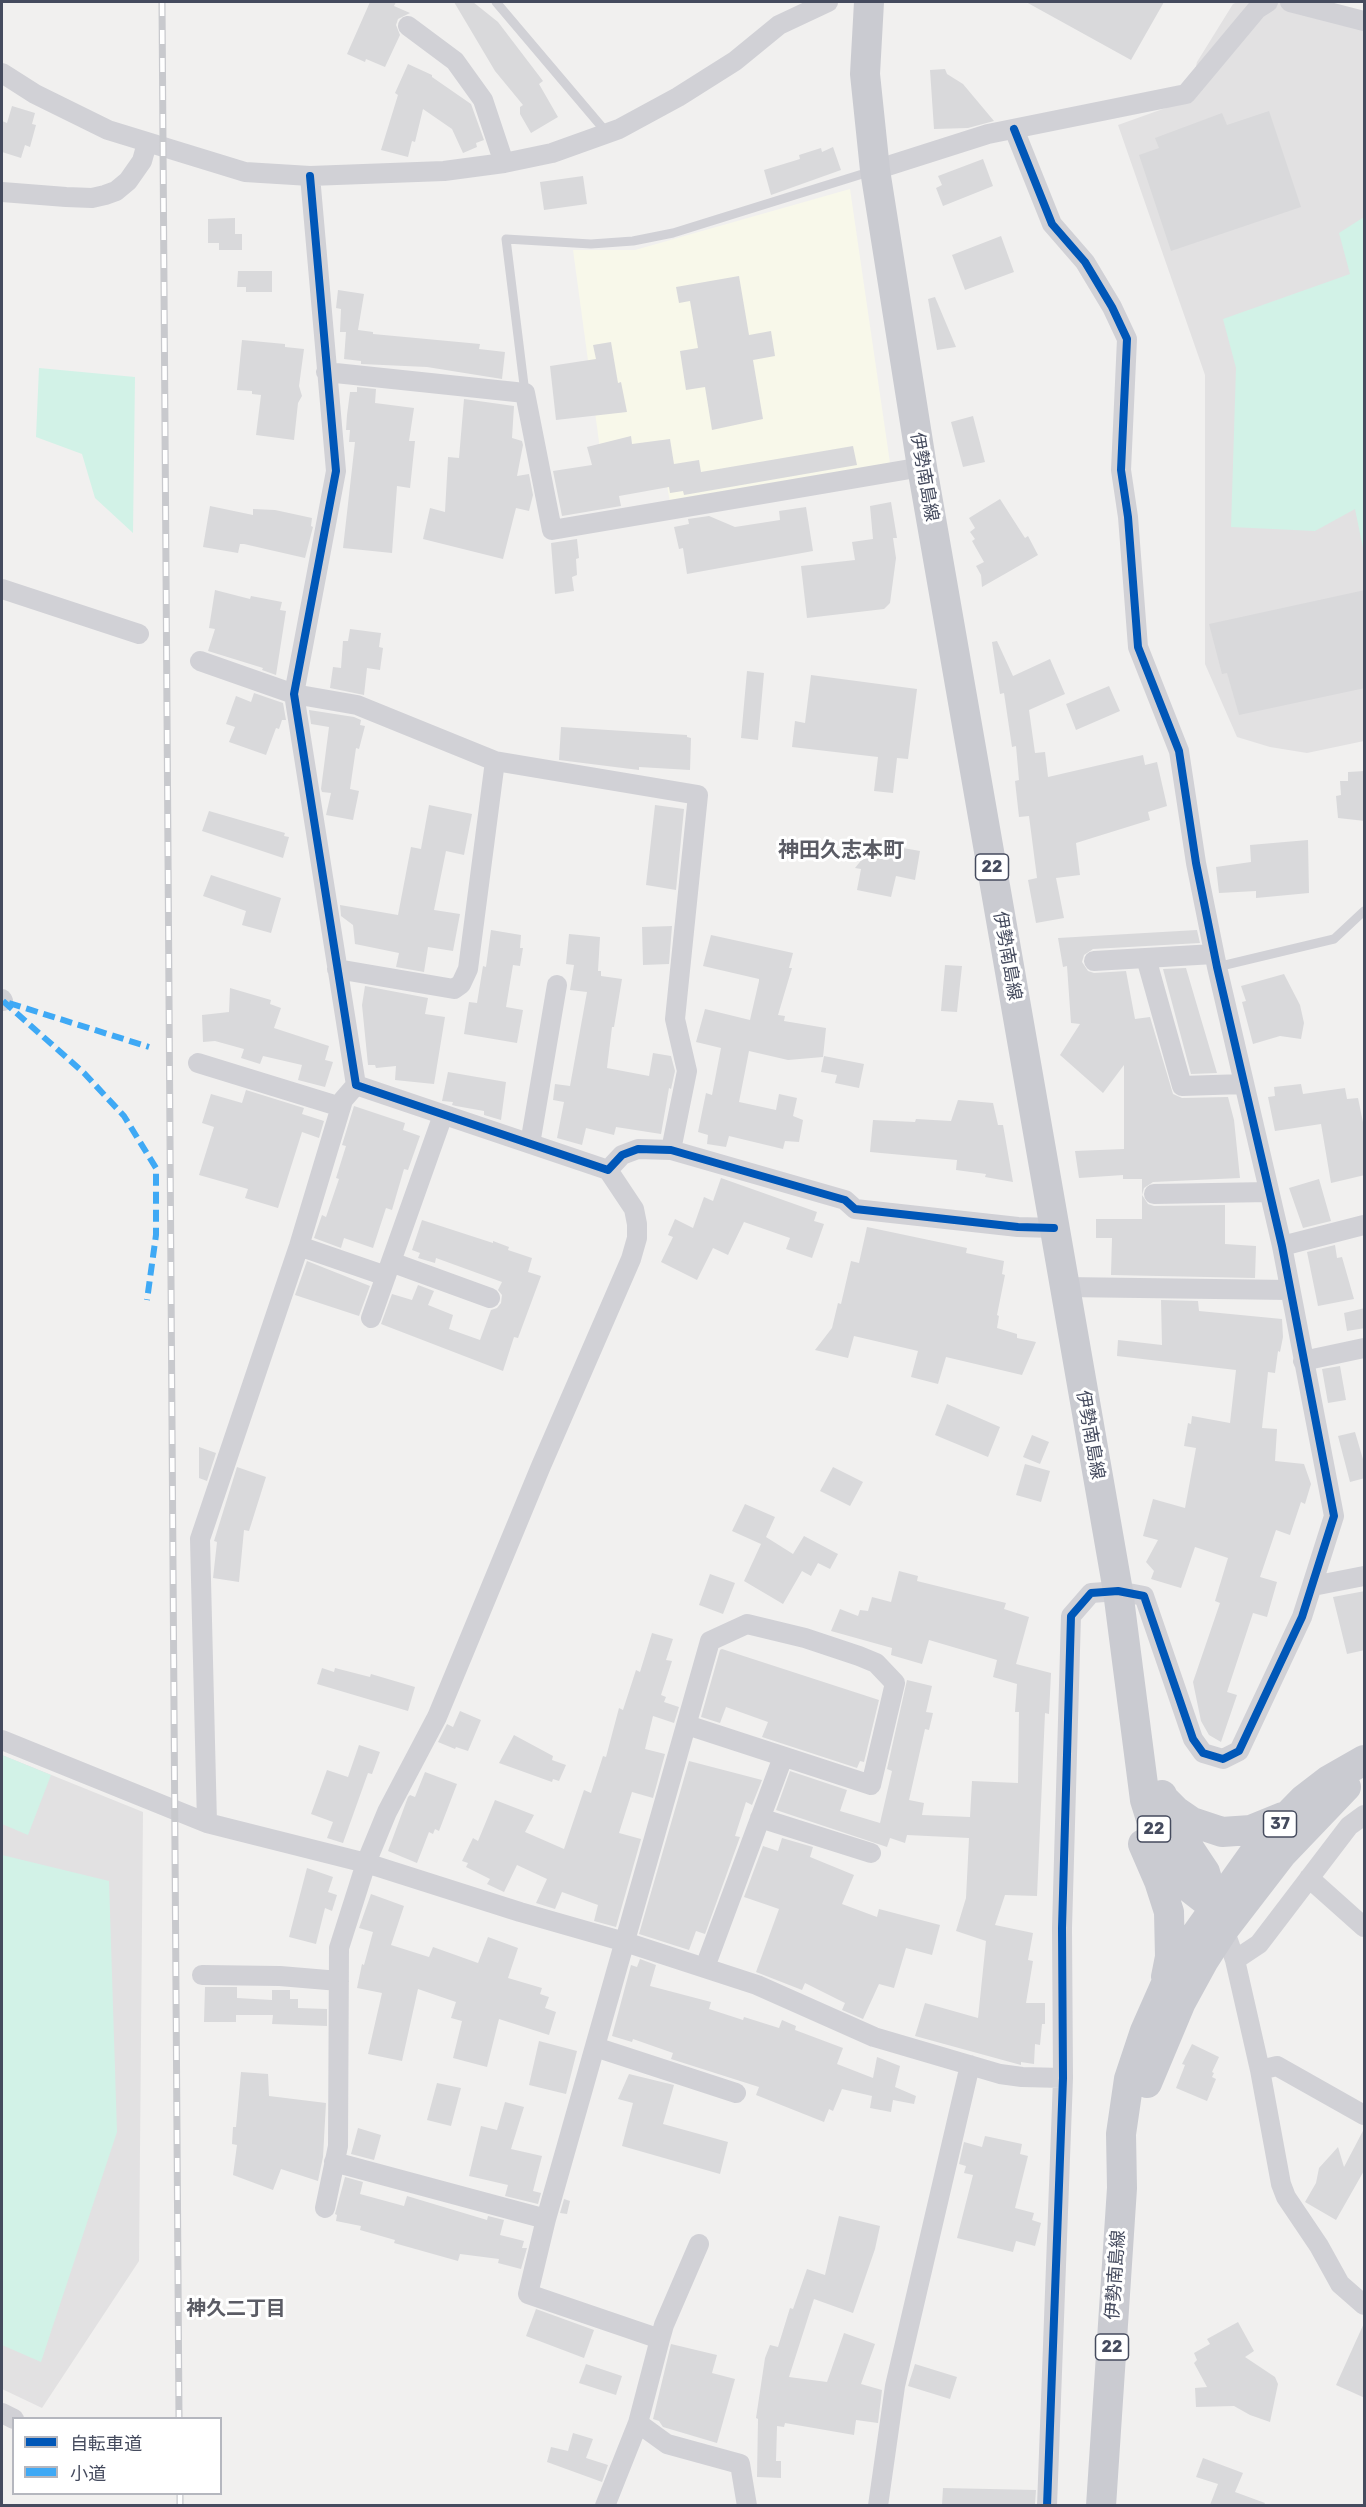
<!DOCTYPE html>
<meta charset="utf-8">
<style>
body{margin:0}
#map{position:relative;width:1366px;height:2507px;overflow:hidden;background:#f1f0ef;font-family:Rubik,"Noto Sans JP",sans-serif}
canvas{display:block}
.frame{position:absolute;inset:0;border:3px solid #454b5e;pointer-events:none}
.legend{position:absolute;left:12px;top:2417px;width:210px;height:78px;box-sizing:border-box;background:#fff;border:2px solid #b5b7bf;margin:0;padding:8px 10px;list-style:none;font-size:18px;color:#454b5e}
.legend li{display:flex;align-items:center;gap:12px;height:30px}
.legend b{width:30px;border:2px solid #b5b7bf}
</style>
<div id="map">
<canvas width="1366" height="2507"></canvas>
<div class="frame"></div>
<ul class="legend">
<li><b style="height:8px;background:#0057b8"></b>自転車道</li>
<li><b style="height:8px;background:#3fa9f5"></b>小道</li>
</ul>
</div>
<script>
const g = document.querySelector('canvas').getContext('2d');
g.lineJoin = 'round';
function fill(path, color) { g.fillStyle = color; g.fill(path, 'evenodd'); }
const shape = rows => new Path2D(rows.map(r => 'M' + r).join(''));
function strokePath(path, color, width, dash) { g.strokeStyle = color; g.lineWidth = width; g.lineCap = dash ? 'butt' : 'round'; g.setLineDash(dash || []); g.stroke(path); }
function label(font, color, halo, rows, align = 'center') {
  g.font = font + ' Rubik,"Noto Sans JP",sans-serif'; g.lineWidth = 6; g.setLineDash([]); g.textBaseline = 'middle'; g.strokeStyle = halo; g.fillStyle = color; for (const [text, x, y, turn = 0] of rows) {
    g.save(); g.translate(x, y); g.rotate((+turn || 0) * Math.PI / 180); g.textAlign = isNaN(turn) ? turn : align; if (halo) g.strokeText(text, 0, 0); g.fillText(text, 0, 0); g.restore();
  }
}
fill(shape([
 [850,189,890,463,670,502,659,441,600,449,573,250,635,250]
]), '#f8f8ea');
fill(shape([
 [1238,2,1323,2,1364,17,1364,741,1307,753,1270,747,1237,737,1205,664,1205,375,1118,125,1188,100,1197,62,1233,4],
 [2,1755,143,1812,139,2261,42,2408,2,2389]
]), '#e2e1e2');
fill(shape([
 [1364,217,1364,553,1355,509,1315,531,1231,527,1236,368,1223,319,1350,274,1339,233],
 [39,368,135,377,133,533,95,498,82,454,36,437],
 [2,1755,51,1775,28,1835,2,1824],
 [2,1855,109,1881,117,2132,41,2362,2,2345]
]), '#d2f2e7');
fill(shape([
 [370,2,396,2,394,6,410,13,398,19,396,25,400,35,385,67,366,59,365,62,347,54],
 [454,2,473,2,498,22,543,81,539,84,558,117,531,133,520,114,520,107,523,105,495,71],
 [1026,2,1164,2,1131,60],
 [408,64,432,75,432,77,471,104,484,140,476,143,477,147,463,153,452,129,423,109,415,142,412,141,408,157,381,150,398,95,395,93],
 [945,69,947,74,963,84,994,121,968,128,934,129,930,70],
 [12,106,35,113,32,124,36,125,30,147,25,145,21,158,2,152,2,121,7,123],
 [1269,111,1301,207,1171,251,1139,155,1159,148,1155,138,1222,113,1227,125],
 [833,147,841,170,771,195,764,170,800,159,799,155,821,148,822,152],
 [983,159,993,186,943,206,936,188,942,185,938,176],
 [583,176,587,204,544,210,540,182],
 [235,218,235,234,242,234,242,250,219,250,219,243,208,243,208,219],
 [1001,236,1014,272,965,290,952,255],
 [238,271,272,271,272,292,246,292,246,287,237,287],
 [739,276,749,335,771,331,775,356,753,360,763,419,712,430,705,387,686,390,680,351,698,348,690,301,679,303,676,287],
 [338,290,364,294,358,330,373,332,373,334,480,344,479,349,505,352,502,379,427,367,361,364,361,361,344,359,346,332,340,332,341,309,336,308],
 [935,297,956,347,937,350,928,299],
 [242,340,285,344,285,347,304,349,299,386,302,396,298,403,294,440,256,435,261,395,252,394,252,391,237,390],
 [611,342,618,383,621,382,627,412,556,420,550,366,596,359,593,345],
 [357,387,376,389,375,403,414,408,409,441,415,441,410,488,397,486,392,553,343,548,355,442,349,442,350,430,346,430,347,415,350,392,357,392],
 [464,399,514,406,512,438,522,441,523,445,517,476,529,474,533,495,529,511,516,508,503,559,423,539,430,508,445,512,448,457,459,458],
 [973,416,985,462,963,467,951,422],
 [631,436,632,444,670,439,674,464,699,460,701,472,853,446,857,465,684,495,683,491,670,493,669,487,619,496,621,506,562,516,553,471,592,465,587,447],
 [1000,499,1025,538,1028,536,1038,555,982,587,981,575,976,566,984,562,972,541,975,539,970,532,975,528,969,518],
 [891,502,897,538,893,538,896,558,890,603,884,609,807,618,801,566,855,560,852,542,873,539,870,506],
 [210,506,253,515,253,509,275,510,312,518,311,526,313,527,305,558,244,544,240,544,238,553,203,547],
 [806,507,813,551,687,574,683,548,679,549,674,527,689,524,688,519,709,516,735,527,780,520,779,511],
 [577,539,579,558,576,559,577,575,572,577,574,591,555,594,551,543],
 [215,590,250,599,251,596,282,602,280,610,286,611,276,675,262,670,263,668,208,651,215,629,209,628],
 [1365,590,1365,688,1239,715,1227,673,1222,674,1209,624],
 [350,629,381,633,379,647,383,648,380,670,367,668,364,695,330,688,333,667,341,668,343,641,348,641],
 [997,641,1013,676,1050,659,1065,694,1029,710,1035,753,1045,752,1048,777,1143,755,1145,765,1157,762,1167,806,1148,812,1150,820,1076,843,1080,875,1056,878,1064,918,1036,923,1028,880,1037,878,1029,816,1019,817,1015,781,1019,780,1016,746,1012,747,1004,693,1000,694,992,642],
 [747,671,764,673,758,740,741,738],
 [811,675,917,689,908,759,897,758,893,793,874,791,878,757,792,747,795,721,805,723],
 [1109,686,1120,711,1076,730,1066,704],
 [254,693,283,703,286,720,282,720,279,729,276,728,266,755,229,742,235,727,226,724,236,696,251,702],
 [309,710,354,717,361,720,360,725,365,726,359,749,356,748,350,789,359,791,353,820,326,815,331,793,322,792,321,789,329,727,311,724],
 [561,727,687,735,687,737,691,738,690,770,639,767,639,770,559,760],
 [1365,771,1365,821,1338,818,1336,796,1341,795,1340,781,1348,781,1348,772],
 [429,805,472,814,464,855,446,851,434,910,460,914,453,951,428,947,424,972,396,967,399,953,355,944,353,925,341,916,340,905,398,915,411,847,421,849],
 [655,805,684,809,676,890,646,885],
 [209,811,285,833,284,836,289,837,283,858,202,831],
 [1308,840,1309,893,1256,898,1256,891,1219,893,1216,867,1251,862,1250,845],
 [875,843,920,851,915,880,896,876,891,897,857,890,861,869,855,868],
 [211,875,281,898,271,933,242,925,246,911,203,896],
 [672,926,669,964,643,965,642,927],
 [491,930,521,935,520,948,523,948,520,966,513,965,506,1007,523,1010,517,1043,464,1034,469,1002,477,1003,483,966,486,967],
 [1197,930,1200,943,1093,949,1084,955,1082,962,1088,971,1094,973,1126,971,1135,1019,1150,1017,1173,1094,1182,1098,1228,1097,1234,1120,1240,1178,1153,1182,1144,1188,1142,1195,1148,1204,1154,1206,1225,1205,1225,1244,1256,1246,1255,1278,1111,1275,1112,1238,1096,1238,1096,1219,1142,1219,1142,1179,1123,1179,1123,1175,1079,1178,1075,1151,1124,1149,1124,1065,1103,1093,1060,1055,1080,1024,1071,1023,1067,966,1063,967,1058,938],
 [569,934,600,937,598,971,601,971,601,976,622,979,614,1027,612,1027,607,1068,649,1076,653,1053,671,1056,675,1071,671,1089,669,1088,661,1134,616,1127,614,1135,586,1128,582,1145,557,1138,564,1102,553,1100,555,1084,570,1086,587,992,570,990,574,965,566,964],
 [711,935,793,953,789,968,792,968,778,1015,785,1016,784,1021,826,1028,823,1057,788,1060,749,1051,739,1102,776,1110,779,1094,797,1098,793,1116,803,1120,799,1142,785,1141,783,1149,729,1136,726,1147,707,1144,708,1135,698,1132,706,1093,712,1095,721,1048,696,1042,705,1009,750,1020,759,981,759,979,703,966],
 [945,965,962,966,957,1012,941,1011],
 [1186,968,1201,1019,1217,1073,1191,1074,1163,969],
 [1284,974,1300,1005,1304,1023,1301,1039,1280,1036,1253,1044,1242,1002,1246,1001,1241,986],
 [365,986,428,998,425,1014,445,1017,434,1084,395,1080,396,1066,376,1068,375,1065,368,1065,362,1005],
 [230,988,271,1000,270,1004,281,1008,274,1028,329,1046,325,1060,333,1062,325,1087,298,1080,302,1065,263,1056,260,1064,241,1058,244,1049,215,1041,203,1042,202,1015,229,1012],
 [824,1056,864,1064,859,1088,835,1083,837,1075,821,1072],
 [448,1072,506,1082,501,1120,484,1115,484,1111,456,1106,452,1105,453,1102,442,1101],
 [1301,1084,1303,1094,1345,1088,1347,1099,1358,1098,1365,1132,1365,1175,1331,1183,1321,1124,1275,1131,1268,1097,1275,1096,1274,1087],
 [246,1090,304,1108,302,1114,324,1121,319,1138,302,1132,278,1208,245,1198,248,1189,199,1175,214,1127,202,1123,211,1094,242,1103],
 [958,1100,993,1103,998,1125,1003,1125,1013,1182,985,1177,986,1174,956,1170,957,1160,870,1152,873,1120,915,1122,916,1119,951,1121],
 [354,1106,405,1123,403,1130,420,1136,408,1170,404,1169,392,1210,386,1208,373,1248,344,1238,341,1248,314,1238,322,1215,326,1217,339,1179,336,1178,346,1146,342,1145],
 [721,1178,817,1212,814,1221,824,1224,812,1258,786,1249,790,1238,744,1222,728,1255,713,1248,697,1280,661,1262,673,1237,668,1235,675,1219,693,1228,704,1197,713,1201],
 [1319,1179,1331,1221,1303,1228,1289,1188],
 [422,1220,493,1243,493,1241,509,1247,508,1250,532,1258,528,1272,541,1276,518,1338,514,1337,503,1371,381,1324,392,1294,412,1300,418,1285,434,1291,428,1305,453,1315,449,1329,480,1340,491,1310,497,1308,501,1303,502,1295,498,1290,502,1282,436,1258,435,1263,418,1258,420,1253,412,1250],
 [867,1227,967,1248,966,1253,1004,1261,1002,1274,1005,1275,997,1315,999,1316,997,1328,1017,1334,1017,1338,1036,1342,1022,1375,946,1357,938,1384,911,1377,918,1351,854,1336,848,1358,815,1350,832,1328,838,1303,841,1304,851,1261,859,1263],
 [1335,1245,1337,1258,1342,1257,1354,1299,1318,1306,1307,1252],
 [307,1261,370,1286,359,1316,295,1295],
 [1161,1300,1198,1301,1199,1311,1282,1319,1283,1337,1280,1352,1278,1351,1275,1373,1268,1372,1262,1428,1277,1429,1275,1461,1304,1464,1311,1484,1305,1504,1301,1502,1290,1535,1276,1530,1260,1577,1277,1582,1267,1617,1253,1613,1227,1692,1237,1695,1221,1742,1209,1735,1201,1721,1193,1682,1220,1603,1215,1601,1228,1558,1195,1547,1181,1588,1151,1579,1154,1571,1146,1562,1158,1540,1143,1536,1153,1499,1185,1508,1196,1448,1184,1446,1188,1423,1191,1424,1192,1416,1230,1423,1236,1370,1117,1356,1118,1340,1162,1345],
 [1365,1308,1365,1328,1347,1331,1344,1313],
 [1340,1366,1346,1400,1328,1403,1322,1369],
 [947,1404,1000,1427,988,1457,935,1435],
 [1355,1432,1365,1466,1365,1478,1350,1482,1338,1436],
 [1032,1435,1049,1442,1040,1464,1023,1457],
 [199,1447,216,1453,207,1481,199,1478],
 [1025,1464,1050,1471,1041,1502,1016,1495],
 [237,1467,266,1477,249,1531,244,1530,239,1582,213,1578,217,1542,214,1541],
 [833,1467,863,1482,850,1506,820,1491],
 [745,1504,775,1517,766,1537,793,1554,804,1536,838,1554,830,1569,818,1563,811,1576,802,1571,783,1604,744,1581,761,1544,732,1531],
 [899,1571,918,1576,917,1581,1006,1603,1004,1609,1029,1617,1016,1664,1051,1673,1049,1714,1045,1713,1037,1896,1005,1895,995,1925,1033,1933,1028,1960,1033,1961,1026,2003,1045,2003,1045,2024,1042,2024,1040,2045,1035,2044,1034,2064,1021,2062,1021,2065,915,2036,925,2003,978,2018,986,1941,956,1931,966,1898,969,1838,907,1835,905,1843,890,1838,887,1847,776,1810,790,1771,847,1790,840,1811,880,1823,892,1771,887,1769,907,1680,932,1686,926,1712,933,1713,929,1730,925,1729,909,1800,924,1803,922,1815,970,1817,972,1781,1018,1783,1019,1712,1015,1712,1017,1684,993,1677,997,1660,929,1640,922,1664,891,1655,892,1648,831,1631,840,1609,858,1616,860,1610,868,1611,872,1597,891,1602],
 [710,1574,735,1583,723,1614,699,1605],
 [1365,1591,1365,1650,1347,1654,1333,1597],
 [652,1633,673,1639,666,1660,672,1661,661,1695,666,1697,664,1702,679,1707,674,1723,653,1716,645,1749,665,1754,653,1798,632,1792,619,1833,641,1839,616,1927,594,1921,598,1905,562,1892,555,1909,536,1903,547,1879,517,1865,504,1892,487,1884,490,1879,466,1867,468,1863,462,1861,473,1838,478,1841,495,1800,534,1815,525,1832,564,1849,584,1790,591,1793,603,1756,606,1757,619,1708,623,1710,636,1670,640,1672],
 [722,1649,879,1700,864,1762,860,1761,857,1768,762,1737,768,1722,726,1707,720,1723,701,1717,720,1650],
 [322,1668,334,1672,335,1668,370,1677,371,1674,415,1687,408,1711,317,1684],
 [460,1711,481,1720,468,1751,456,1747,455,1749,438,1742,447,1724,453,1727],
 [514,1735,553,1756,552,1760,566,1765,559,1781,553,1779,552,1782,499,1763],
 [359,1745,380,1752,372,1774,368,1773,343,1843,327,1838,333,1822,311,1814,327,1770,348,1777],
 [689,1761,762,1780,752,1805,746,1802,735,1836,740,1837,705,1934,696,1931,689,1950,639,1934],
 [425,1772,457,1784,439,1831,435,1829,433,1834,429,1832,417,1863,388,1851,408,1797,410,1795,415,1797],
 [782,1838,813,1847,810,1857,854,1875,842,1904,877,1917,879,1909,940,1925,932,1955,906,1948,894,1988,879,1984,863,2019,842,2010,845,2003,805,1983,802,1990,756,1972,779,1909,744,1897,763,1846,778,1851],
 [307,1868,333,1877,328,1892,337,1895,332,1911,325,1908,316,1944,289,1937],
 [371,1894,404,1906,391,1945,429,1957,433,1947,478,1963,488,1937,518,1948,508,1978,542,1988,540,1994,549,1997,545,2008,556,2012,549,2035,499,2019,487,2067,453,2058,462,2021,451,2018,456,2002,418,1989,402,2061,368,2054,382,1993,357,1988,362,1964,364,1965,373,1932,359,1928],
 [640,1959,656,1965,650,1986,711,2002,709,2009,743,2020,744,2017,779,2028,782,2020,796,2026,795,2030,843,2048,837,2064,873,2078,877,2057,900,2066,895,2087,916,2096,914,2104,893,2100,891,2112,870,2108,872,2096,842,2089,833,2111,829,2109,824,2122,756,2095,759,2087,671,2059,673,2053,633,2039,632,2042,612,2036,631,1965,637,1967],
 [205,1987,237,1987,237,1998,272,2000,272,1990,290,1990,290,1999,298,1999,298,2008,327,2009,327,2026,272,2024,273,2015,236,2015,236,2022,204,2022],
 [539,2041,577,2051,566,2094,529,2085],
 [1192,2044,1219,2057,1212,2072,1214,2073,1212,2077,1216,2079,1207,2101,1176,2088,1185,2065,1182,2064],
 [241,2072,268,2074,269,2096,326,2103,323,2157,318,2181,281,2169,273,2190,233,2175,237,2145,232,2144,233,2127,236,2127],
 [629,2074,674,2085,663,2124,728,2142,720,2174,622,2146,633,2103,618,2099],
 [437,2083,461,2088,451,2126,427,2120],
 [505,2102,524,2107,511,2149,542,2156,533,2191,541,2193,538,2204,505,2196,508,2185,469,2176,481,2126,497,2130],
 [1365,2127,1365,2169,1336,2220,1305,2202,1316,2183,1319,2168,1338,2147,1344,2167],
 [358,2128,381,2135,374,2160,351,2154],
 [985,2136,1022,2144,1020,2154,1028,2156,1015,2208,1034,2213,1032,2220,1041,2223,1035,2246,1016,2241,1013,2252,957,2238,973,2175,964,2173,966,2166,959,2164,964,2142,982,2147],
 [345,2177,363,2182,360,2194,404,2206,407,2196,487,2220,488,2216,504,2220,500,2235,524,2241,522,2248,527,2248,521,2269,498,2263,499,2259,460,2254,458,2261,394,2243,395,2240,360,2230,361,2226,336,2221,337,2215,335,2214],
 [564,2199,570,2201,567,2214,560,2213],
 [839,2216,880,2226,875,2249,853,2313,814,2299,789,2377,827,2382,844,2333,875,2344,861,2384,882,2390,878,2423,856,2420,854,2435,785,2423,784,2427,777,2426,776,2461,781,2461,781,2478,757,2477,758,2419,756,2418,765,2358,770,2345,778,2347,790,2308,793,2309,807,2269,825,2275],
 [536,2309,594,2330,584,2358,526,2336],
 [1365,2321,1365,2398,1336,2385],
 [1238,2322,1254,2351,1245,2357,1275,2377,1278,2384,1270,2422,1250,2415,1234,2406,1196,2407,1195,2388,1207,2387,1194,2363,1197,2360,1194,2353,1210,2344,1207,2339],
 [671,2344,717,2355,712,2373,735,2379,717,2443,663,2427,659,2421,653,2419],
 [586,2364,622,2376,616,2395,579,2383],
 [915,2364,957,2377,950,2399,908,2386],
 [573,2433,593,2439,586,2458,608,2465,602,2482,547,2462,551,2447,568,2451],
 [1203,2458,1243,2473,1235,2492,1265,2503,1264,2505,1210,2505,1218,2484,1196,2477],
 [943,2488,1036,2490,1035,2505,942,2505]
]), '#d9d9db');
strokePath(shape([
 [496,2,607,133],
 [525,393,506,239,591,244,633,241,673,233,872,171],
 [1217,967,1334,939,1364,911]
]), '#d1d1d6', 9);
strokePath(shape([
 [1290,2,1364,21],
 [408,26,455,61,483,100,504,163],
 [2,73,35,94,108,130,245,172,310,176,444,171,504,163,552,153,619,129,678,97,735,61,779,25,828,2],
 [1014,129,1052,224,1085,262,1112,307,1127,339,1121,470,1128,517,1138,647,1179,751,1196,863,1217,967,1282,1246,1334,1516,1302,1617,1239,1751,1223,1759,1203,1753,1193,1739,1144,1596,1118,1591,1091,1593,1071,1616,1062,1928,1063,2078,1047,2506],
 [875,170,988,134,1186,94,1257,9,1268,2],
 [310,176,336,471,294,694,356,1085,608,1170,622,1155,638,1149,671,1150,845,1200,855,1209,1018,1227,1054,1228],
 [2,192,66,197,92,198,105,195,116,191,128,181,142,161,147,143],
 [326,372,525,393,552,530,922,467],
 [2,589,139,634],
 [200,661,294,694,357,705,495,761],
 [1146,958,1182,1086,1244,1084],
 [1094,961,1214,954],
 [337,969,454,989,461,984,468,969,495,761,698,795,675,1019,687,1071,671,1150],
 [2,999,3,1001],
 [198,1063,341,1107],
 [530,1144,557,985],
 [1154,1194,1269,1192],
 [299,1246,386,1276],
 [1282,1246,1364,1225],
 [391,1262,490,1298],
 [1064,1287,1290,1290],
 [371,1318,443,1115],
 [1303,1361,1364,1348],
 [1313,1586,1364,1576],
 [687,1725,871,1785,895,1683,876,1663,859,1656,805,1638,747,1624,710,1641,546,2219,528,2294,660,2339,638,2423,667,2444,740,2464,747,2506],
 [2,1740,207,1823,366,1863,520,1912,625,1942,757,1985,874,2037,1000,2074,1022,2077,1063,2078],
 [760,1818,871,1853],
 [207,1823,200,1539,299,1246,343,1100,356,1085],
 [1309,1878,1364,1927],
 [1224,1929,1235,1960,1260,2070,1277,2066,1364,2115],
 [1235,1960,1259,1944,1349,1826,1364,1815],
 [705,1967,783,1757],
 [202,1975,280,1976,339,1981],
 [595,2047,736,2093],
 [1260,2070,1281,2184,1286,2197,1319,2246,1340,2284,1364,2305],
 [334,2162,546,2219],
 [325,2208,338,2146,339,1948,366,1863,387,1812,437,1717,541,1466,631,1259,637,1238,637,1224,634,1209,608,1170],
 [660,2339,664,2325,699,2244],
 [2,2413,14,2419],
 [605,2506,638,2423],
 [878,2506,895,2386,970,2065]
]), '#d1d1d6', 20);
strokePath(shape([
 [869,2,865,74,875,170,922,467,1118,1591,1145,1800,1156,1835,1187,1886,1214,1907],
 [1162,1795,1175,1827,1205,1872,1217,1914],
 [1166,1801,1176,1811,1192,1822,1222,1832,1251,1830,1283,1817],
 [1143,1844,1159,1881,1169,1912,1170,1957,1166,1977],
 [1147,2083,1181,2002,1204,1960,1224,1929,1281,1855,1346,1787],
 [1101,2506,1122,2188,1121,2134,1129,2079,1145,2031,1164,1988,1188,1946,1262,1842,1303,1800,1329,1780,1364,1760]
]), '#cacbd1', 30);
const rail = shape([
 [162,2,179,2418],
 [180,2494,180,2506]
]);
strokePath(rail, '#c8c9cd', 7);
strokePath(rail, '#fff', 4.5, [14]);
strokePath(shape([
 [3,1001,84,1073,124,1116,156,1168,156,1235,147,1300],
 [9,1003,149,1047]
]), '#3fa9f5', 6, [12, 6]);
strokePath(shape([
 [1014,129,1052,224,1085,262,1112,307,1127,339,1121,470,1128,517,1138,647,1179,751,1196,863,1217,967,1282,1246,1334,1516,1302,1617,1239,1751,1223,1759,1203,1753,1193,1739,1144,1596,1118,1591,1091,1593,1071,1616,1062,1928,1063,2078,1047,2506],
 [310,176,336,471,294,694,356,1085,608,1170,622,1155,638,1149,671,1150,845,1200,855,1209,1018,1227,1054,1228]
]), '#0057b8', 8);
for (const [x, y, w] of [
 [992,867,33],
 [1280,1824,33],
 [1154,1829,33],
 [1112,2347,33]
]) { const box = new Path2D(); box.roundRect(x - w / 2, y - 13, w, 26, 4.5); g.fillStyle = '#fff'; g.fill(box); strokePath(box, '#454b5e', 1.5); }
label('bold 16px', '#454b5e', null, [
 ["22",992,867],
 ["37",1280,1824],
 ["22",1154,1829],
 ["22",1112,2347]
]);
label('18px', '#454b5e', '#fff', [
 ["伊勢南島線",924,477,80],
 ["伊勢南島線",1007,956,80],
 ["伊勢南島線",1090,1435,80],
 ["伊勢南島線",1116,2275,-86]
]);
label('bold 20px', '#5b5c65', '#fff', [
 ["神久二丁目",236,2309]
]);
label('bold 21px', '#5b5c65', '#fff', [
 ["神田久志本町",841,851]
]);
</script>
